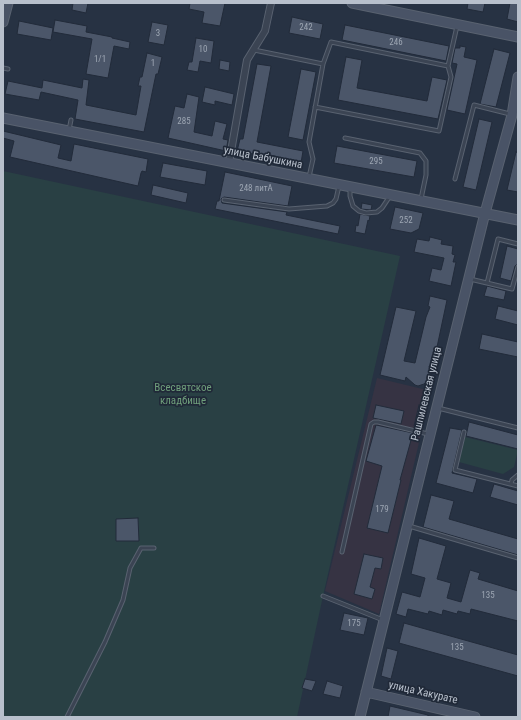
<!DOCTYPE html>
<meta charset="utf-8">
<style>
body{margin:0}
#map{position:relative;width:521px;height:720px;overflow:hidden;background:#273243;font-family:"Roboto Condensed",sans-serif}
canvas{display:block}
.frame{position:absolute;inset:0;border:4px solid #b8c0cc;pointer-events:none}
</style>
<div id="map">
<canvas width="521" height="720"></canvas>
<div class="frame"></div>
</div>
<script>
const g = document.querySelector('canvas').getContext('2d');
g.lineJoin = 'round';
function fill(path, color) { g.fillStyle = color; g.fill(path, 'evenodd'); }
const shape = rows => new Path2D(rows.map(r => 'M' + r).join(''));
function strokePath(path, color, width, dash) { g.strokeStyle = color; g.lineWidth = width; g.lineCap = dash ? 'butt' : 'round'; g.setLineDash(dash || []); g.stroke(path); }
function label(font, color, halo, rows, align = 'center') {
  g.font = font + ' "Roboto Condensed",sans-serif'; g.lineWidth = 3.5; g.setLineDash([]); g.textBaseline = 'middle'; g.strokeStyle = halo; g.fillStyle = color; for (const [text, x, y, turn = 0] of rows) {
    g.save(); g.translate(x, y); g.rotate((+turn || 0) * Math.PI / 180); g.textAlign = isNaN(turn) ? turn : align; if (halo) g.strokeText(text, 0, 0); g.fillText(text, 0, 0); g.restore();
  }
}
fill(shape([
 [377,378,431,391,379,614,325,591]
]), '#363343');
fill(shape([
 [3,171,400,256,323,596,297,717,3,717],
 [465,437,518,450,514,467,503,474,459,462]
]), '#294044');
const building = shape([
 [73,3,88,3,86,13,72,10,73,3],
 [190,3,225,3,220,26,202,23,204,12,189,9,190,3],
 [468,3,485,3,483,12,467,9,468,3],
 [510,3,518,3,518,22,507,19,510,3],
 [292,17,323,24,320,39,289,33,292,17],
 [55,20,87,26,86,32,112,37,112,38,130,42,129,49,114,46,108,78,86,74,92,39,53,32,55,20],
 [19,21,53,28,51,40,17,34,19,21],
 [152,22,168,25,164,45,148,42,152,22],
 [345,25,449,46,446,61,342,40,345,25],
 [196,38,214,41,211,63,200,61,198,72,187,70,189,62,192,62,196,38],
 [460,46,466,47,464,57,477,60,465,114,447,110,457,64,452,63,455,48,460,48,460,46],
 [494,49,510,53,496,107,480,104,494,49],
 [147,53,162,57,158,74,156,74,144,132,75,119,78,100,41,92,39,100,5,94,8,81,42,88,43,80,82,88,83,79,89,80,86,105,136,115,141,86,138,86,140,77,142,77,147,53],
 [346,57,362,60,357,88,427,101,432,77,447,80,438,119,338,100,346,57],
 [220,60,230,62,229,71,219,69,220,60],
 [257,64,271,66,257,142,303,151,301,163,237,151,240,139,243,139,257,64],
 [301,69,316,72,303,140,288,137,301,69],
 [205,87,234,94,232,105,215,101,215,105,202,102,205,87],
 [187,94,199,97,194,132,212,136,215,121,227,124,223,139,228,140,226,151,168,138,175,106,184,108,187,94],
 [479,119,492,122,476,190,463,187,479,119],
 [3,131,61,145,58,158,71,161,74,144,148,159,146,172,142,171,141,173,138,186,10,157,14,141,3,138,3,131],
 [337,146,417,161,414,177,334,163,337,146],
 [516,152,518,153,518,192,507,190,516,152],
 [163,163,207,171,205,185,160,177,163,163],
 [225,172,292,186,288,206,224,197,221,199,222,203,287,212,286,215,340,226,338,234,215,209,217,201,219,201,225,172],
 [153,185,188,193,186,203,151,195,153,185],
 [362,203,372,205,371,210,361,209,362,203],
 [395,207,423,213,419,229,411,233,390,229,395,207],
 [360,214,370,216,369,221,368,220,365,234,355,232,356,225,358,226,360,214],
 [430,237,442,240,441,244,453,246,452,254,455,255,453,262,456,262,451,286,429,281,432,268,441,270,444,258,414,252,417,239,429,241,430,237],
 [507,246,518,249,518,264,515,266,511,281,500,278,507,246],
 [487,286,506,291,504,300,484,296,487,286],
 [430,296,447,300,433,366,429,366,431,374,429,380,424,384,418,386,415,385,406,377,405,381,380,375,396,307,416,311,404,361,415,363,426,317,430,307,428,306,430,296],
 [498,306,518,311,518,325,495,319,498,306],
 [482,334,518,342,518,357,479,349,482,334],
 [376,405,404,411,401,424,373,418,376,405],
 [419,405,426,407,421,428,414,426,419,405],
 [469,422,518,435,518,449,466,436,469,422],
 [376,425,413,433,400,480,401,480,388,533,367,528,382,466,366,461,376,425],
 [450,428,462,430,452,473,477,479,473,493,436,483,450,428],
 [494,484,518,491,518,505,490,497,494,484],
 [431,495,454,501,449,519,518,539,518,555,423,527,431,495],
 [138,518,139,541,116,541,116,519,138,518],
 [419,538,446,546,437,579,451,583,447,598,461,602,470,570,480,573,478,579,518,591,518,621,471,609,470,614,458,611,457,614,443,610,442,615,429,611,428,614,408,609,406,617,396,614,402,592,420,597,425,578,411,574,419,538],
 [364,554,383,558,381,569,375,568,370,587,375,589,372,599,354,594,364,554],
 [344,613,368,618,364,635,340,630,344,613],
 [404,623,518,655,518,676,399,643,404,623],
 [387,648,398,651,391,679,381,676,387,648],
 [305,679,316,681,312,691,302,688,305,679],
 [327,681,343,686,340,698,323,694,327,681],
 [390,706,428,715,428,717,388,717,390,706]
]);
fill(building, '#4b5669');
strokePath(building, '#222b3a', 1);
const lane = shape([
 [254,50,323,64,309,142,313,159,309,177],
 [323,64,331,42,448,66],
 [3,68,8,69],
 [315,107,439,131,451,77,448,66,457,26],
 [69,130,71,120],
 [345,138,420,153,426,161,426,175,421,199],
 [455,179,474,105,510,114],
 [350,189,350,196,353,206,359,211,366,213,377,212,382,208,390,196],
 [224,200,289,209,327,206,333,203,336,199,339,186],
 [470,279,512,289,518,267],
 [487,283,498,239,518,244],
 [438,408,518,428],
 [464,432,455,470,518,486],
 [511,484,512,480,518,475],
 [409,526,518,558],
 [342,552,371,424,374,422,378,422,428,434],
 [323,596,383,620],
 [67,717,105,642,123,600,130,568,141,548,154,548]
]);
const street = shape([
 [229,163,247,60,265,31,271,3]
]);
const secondary = shape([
 [352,3,518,37],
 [3,22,8,3],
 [3,118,518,220],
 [366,692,475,717],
 [360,717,485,213,512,115,518,77]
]);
strokePath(lane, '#596270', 5);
strokePath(street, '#596270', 8);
strokePath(secondary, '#596270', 11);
strokePath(lane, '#3b4453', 3);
strokePath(street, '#3b4453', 6);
strokePath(secondary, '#495366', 9);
label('9px', '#9da6b3', null, [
 ["242",306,28],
 ["3",158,34],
 ["246",396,43],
 ["10",203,50],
 ["1/1",100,60],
 ["1",153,64],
 ["285",184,122],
 ["295",376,162],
 ["248 литА",256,189],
 ["252",406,221],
 ["179",382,510],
 ["135",488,596],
 ["175",354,624],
 ["135",457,648]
]);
label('11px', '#b8c0cc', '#202938', [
 ["улица Бабушкина",263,158,11],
 ["Рашпилевская улица",427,394,-76],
 ["улица Хакурате",423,693,13]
]);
label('11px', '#6f9e7b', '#202938', [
 ["Всесвятское",183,388],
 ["кладбище",183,401]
]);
</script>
